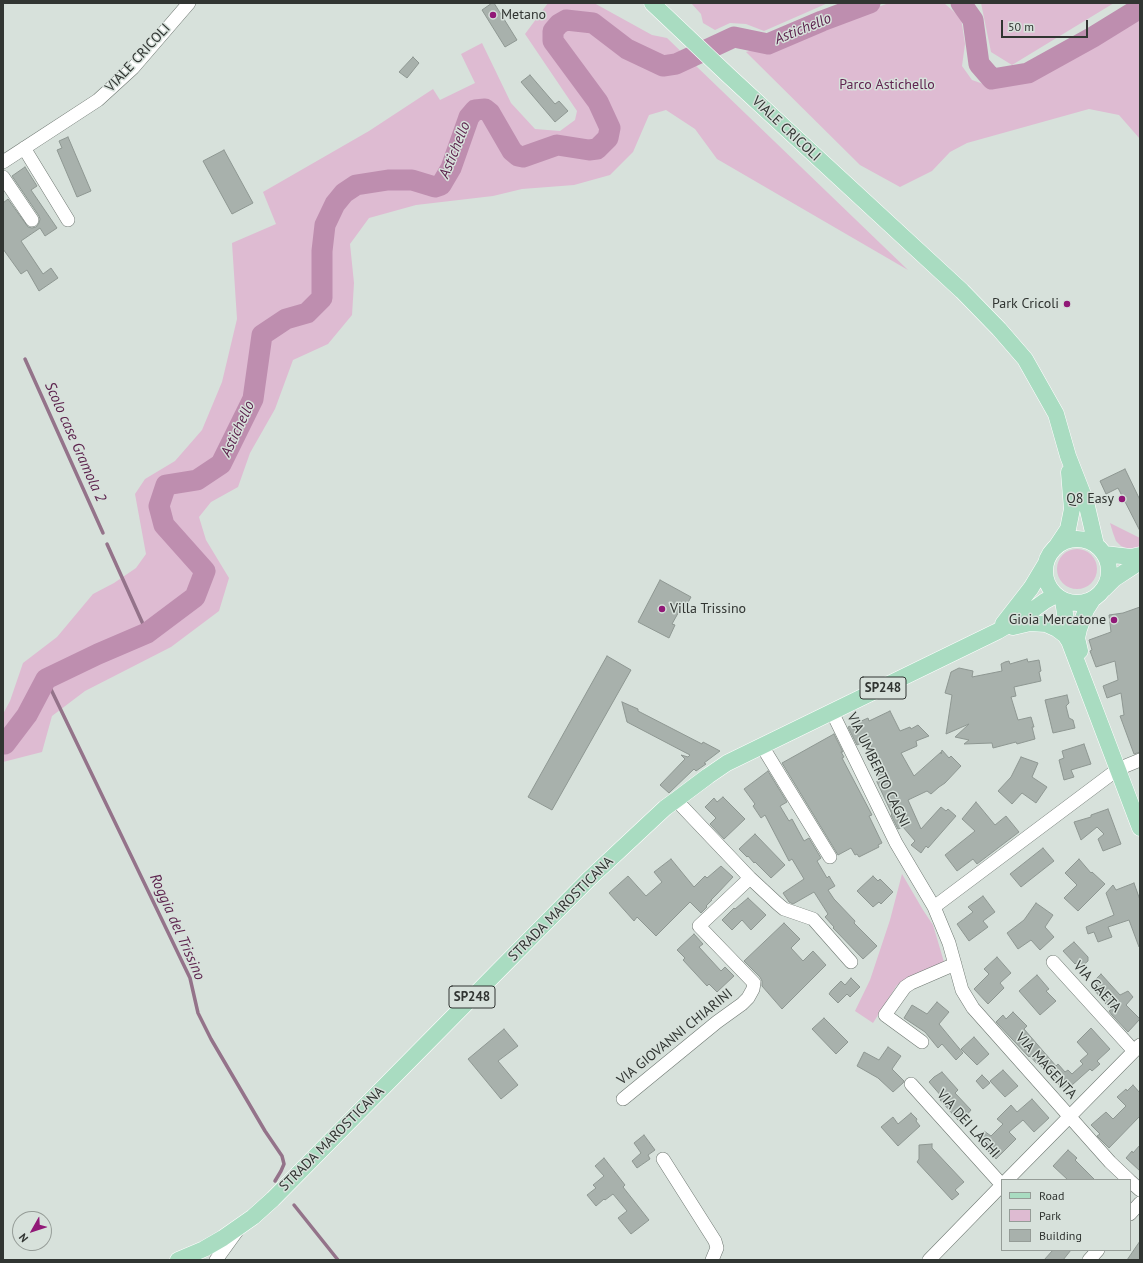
<!DOCTYPE html>
<style>
body{margin:0}
#map{position:relative;width:1143px;height:1263px;overflow:hidden;background:#d7e1db;font-family:"PT Sans",sans-serif}
canvas{display:block}
.frame{position:absolute;inset:0;border:4px solid #313532;pointer-events:none}
.legend{position:absolute;left:1001px;top:1179px;width:130px;height:72px;box-sizing:border-box;background:#d7e1db;border:1px solid #959c97;margin:0;padding:5px 7px;list-style:none;font-size:12px;color:#313532}
.legend li{display:flex;align-items:center;gap:8px;height:20px}
.legend b{width:20px;border:1px solid #959c97}
.north{position:absolute;left:12px;top:1211px;width:40px;height:40px;box-sizing:border-box;background:#d7e1db;border:1px solid #959c97;border-radius:50%;rotate:231deg;font-size:11px;font-weight:700;line-height:16px;text-align:center;color:#313532}
.north::after{content:'';display:block;margin:auto;width:14px;height:18px;background:#911977;clip-path:polygon(50% 0,100% 100%,50% 72%,0 100%)}
.scale{position:absolute;left:1001px;top:20px;width:87px;height:18px;box-sizing:border-box;border:2px solid #313532;border-top:0;padding-left:5px;font-size:12px;line-height:14px;white-space:nowrap;color:#313532;-webkit-text-stroke:3px #d7e1db;paint-order:stroke}
</style>
<div id="map">
<canvas width="1143" height="1263"></canvas>
<div class="frame"></div>
<ul class="legend">
<li><b style="height:5px;background:#a9dcc1"></b>Road</li>
<li><b style="height:11px;background:#debbd2"></b>Park</li>
<li><b style="height:11px;background:#a8b1ac"></b>Building</li>
</ul>
<div class="north">N</div>
<div class="scale">50 m</div>
</div>
<script>
const g = document.querySelector('canvas').getContext('2d');
g.lineJoin = 'round';
function fill(path, color) { g.fillStyle = color; g.fill(path, 'evenodd'); }
const shape = rows => new Path2D(rows.map(r => 'M' + r).join(''));
function strokePath(path, color, width, dash) { g.strokeStyle = color; g.lineWidth = width; g.lineCap = dash ? 'butt' : 'round'; g.setLineDash(dash || []); g.stroke(path); }
function label(font, color, halo, rows, align = 'center') {
  g.font = font + ' "PT Sans",sans-serif'; g.lineWidth = 3; g.setLineDash([]); g.textBaseline = 'middle'; g.strokeStyle = halo; g.fillStyle = color; for (const [text, x, y, turn = 0] of rows) {
    g.save(); g.translate(x, y); g.rotate((+turn || 0) * Math.PI / 180); g.textAlign = isNaN(turn) ? turn : align; if (halo) g.strokeText(text, 0, 0); g.fillText(text, 0, 0); g.restore();
  }
}
fill(shape([
 [548,3,594,3,652,35,667,38,908,270,717,159,695,129,666,110,649,115,633,152,610,175,574,185,522,189,493,196,416,205,369,218,350,244,354,283,352,315,328,344,293,360,275,409,250,453,238,487,211,502,199,517,206,540,229,578,219,611,171,647,85,691,52,716,42,752,3,762,3,714,10,701,23,663,57,637,93,594,114,583,136,568,146,554,135,494,145,479,175,461,202,430,222,382,237,319,232,243,276,224,263,192,369,131,433,89,440,100,475,83,461,54,482,43,511,103,535,129,560,131,575,120,577,111,525,34],
 [691,3,828,3,764,31,746,24,730,23,715,30,703,23,701,14],
 [889,3,944,3,961,18,965,44,962,66,972,80,989,86,1032,77,1140,15,1140,139,1119,115,1089,109,967,143,950,152,932,171,900,187,860,165,746,52,785,40],
 [981,3,1114,3,1012,65,991,52],
 [1110,523,1140,538,1140,549,1128,549,1121,546,1116,541,1113,533],
 '1057 569a20 20 0 1 1 40 0a20 20 0 1 1-40 0Z',
 [902,874,923,910,933,925,944,962,942,967,897,985,873,1023,855,1011,870,980,890,920]
]), '#debbd2');
strokePath(shape([
 [25,359,103,533],
 [107,544,147,633],
 [46,679,190,978,198,1013,211,1039,265,1131,282,1156,284,1164,281,1171,275,1181],
 [294,1205,338,1260]
]), '#94738a', 3.5);
strokePath(shape([
 [961,3,973,20,979,64,992,79,1028,73,1093,37,1140,8],
 [3,744,5,744,27,715,46,679,98,654,147,633,195,597,205,571,164,525,159,506,166,485,197,480,221,464,253,399,262,335,286,319,307,313,322,298,322,251,325,225,335,204,344,193,356,185,388,180,412,180,435,187,441,185,451,168,469,117,475,110,485,109,490,113,512,151,518,156,523,157,557,145,589,150,597,149,608,138,610,128,598,102,553,41,553,31,559,24,566,20,593,23,627,49,663,66,676,64,734,37,768,44,822,21,870,3]
]), '#be8eaf', 21);
const building = shape([
 [492,3,494,3,517,40,505,47,482,10,492,3],
 [413,57,419,63,407,78,399,72,413,57],
 [530,75,555,104,559,101,568,111,555,122,521,82,530,75],
 [68,137,91,191,77,197,57,150,62,148,59,141,68,137],
 [224,150,253,203,232,214,203,161,224,150],
 [25,167,37,186,31,190,57,228,45,236,40,228,21,241,43,274,51,268,58,278,39,291,27,270,21,274,3,249,3,203,8,199,28,227,32,228,36,227,39,223,40,219,39,216,12,176,25,167],
 [1125,469,1140,500,1140,531,1118,488,1106,494,1100,481,1125,469],
 [660,580,691,597,685,608,682,606,672,624,675,625,669,638,638,622,660,580],
 [1140,607,1140,752,1134,754,1120,716,1124,715,1121,693,1107,698,1103,686,1118,680,1115,661,1096,667,1090,651,1092,650,1089,640,1111,632,1109,615,1123,613,1140,607],
 [607,656,631,670,552,810,528,797,607,656],
 [1027,659,1028,662,1039,660,1041,671,1039,672,1041,681,1014,687,1016,696,1011,697,1018,720,1031,717,1034,727,1032,727,1035,739,1017,744,1016,742,993,748,992,743,964,744,969,740,955,737,969,724,946,734,952,695,945,693,951,672,959,668,973,671,972,677,1002,671,1001,664,1005,662,1009,661,1010,664,1027,659],
 [1067,695,1069,703,1066,706,1069,718,1073,720,1075,728,1053,733,1045,700,1067,695],
 [622,702,638,709,638,711,702,744,703,742,720,751,704,763,706,764,696,771,694,769,669,793,660,785,685,759,681,755,688,757,690,755,627,722,622,702],
 [890,711,900,731,910,727,911,729,918,725,929,736,916,741,917,746,901,753,914,776,941,752,941,754,942,750,949,758,951,756,961,766,945,783,939,787,931,794,927,791,908,800,921,829,941,807,946,811,948,809,956,816,928,848,926,846,921,853,911,845,915,841,903,827,898,829,891,815,892,814,877,782,877,781,879,779,871,761,877,758,868,740,857,745,848,727,868,718,869,721,890,711],
 [834,734,843,752,841,752,844,757,842,758,872,815,869,816,882,843,878,845,879,847,859,857,857,854,855,855,851,848,838,855,782,763,834,734],
 [1084,744,1091,764,1071,770,1074,777,1064,780,1059,760,1064,758,1062,751,1084,744],
 [1021,757,1038,763,1032,777,1047,787,1036,803,1022,793,1012,804,998,791,1011,777,1021,757],
 [768,771,787,802,780,806,789,821,792,819,804,841,809,838,821,858,817,861,827,878,829,876,835,886,828,890,834,899,855,921,854,923,877,946,863,959,833,928,834,927,825,917,828,914,814,892,793,904,789,902,783,893,804,879,792,859,789,861,765,815,761,818,753,806,755,804,744,789,768,771],
 [723,797,745,819,724,839,710,824,716,818,705,807,714,798,717,802,723,797],
 [976,802,995,825,1006,816,1019,832,977,864,973,859,957,871,945,855,975,831,962,819,976,802],
 [1108,809,1121,844,1103,851,1098,839,1104,834,1097,827,1081,840,1074,822,1091,817,1091,815,1108,809],
 [755,834,785,865,771,878,755,862,754,863,748,856,747,857,739,849,755,834],
 [1043,848,1054,861,1021,887,1010,874,1043,848],
 [671,859,694,887,705,876,707,878,721,866,733,877,716,895,711,900,712,900,706,906,707,907,701,913,690,902,656,936,637,917,634,921,609,893,628,876,646,896,662,882,654,872,671,859],
 [1079,859,1091,873,1092,872,1105,884,1078,911,1064,898,1077,885,1065,873,1079,859],
 [873,876,878,881,880,879,893,892,881,904,879,902,873,907,857,891,873,876],
 [1134,883,1140,900,1140,947,1139,947,1129,920,1108,927,1112,937,1098,942,1094,932,1088,934,1086,927,1114,915,1106,893,1113,885,1116,890,1134,883],
 [983,896,995,912,983,921,988,927,969,941,957,924,973,912,968,907,983,896],
 [748,898,766,915,751,930,742,920,732,930,722,920,734,908,735,909,748,898],
 [1036,903,1053,915,1045,927,1054,937,1040,950,1031,940,1018,949,1007,933,1024,920,1036,903],
 [784,923,800,939,791,948,803,961,813,951,826,965,782,1009,762,986,762,981,760,977,744,961,784,923],
 [694,934,703,944,699,947,721,971,725,967,734,976,717,992,709,984,707,986,683,960,685,958,677,950,694,934],
 [1074,942,1088,957,1088,961,1080,968,1076,963,1075,964,1063,951,1074,942],
 [997,957,1011,973,1000,983,1004,988,988,1004,974,989,989,974,984,969,997,957],
 [1101,974,1120,995,1128,991,1133,997,1126,1005,1140,1019,1128,1032,1112,1015,1109,1011,1111,1010,1090,985,1101,974],
 [1037,975,1049,989,1046,991,1056,1001,1040,1015,1019,991,1037,975],
 [851,978,860,987,850,997,847,994,838,1003,829,994,831,991,841,981,845,985,851,978],
 [937,1002,949,1012,939,1024,963,1053,956,1060,942,1044,938,1048,925,1032,904,1018,912,1005,927,1014,937,1002],
 [1013,1012,1027,1026,1024,1029,1056,1066,1058,1064,1065,1072,1068,1070,1072,1074,1083,1064,1080,1061,1088,1054,1077,1042,1091,1028,1110,1049,1097,1061,1100,1064,1092,1071,1090,1069,1072,1085,1069,1082,1062,1088,1038,1063,1037,1064,1030,1056,1029,1057,996,1022,1003,1015,1006,1019,1013,1012],
 [824,1018,848,1042,836,1054,812,1029,824,1018],
 [504,1029,518,1046,498,1061,518,1085,501,1099,468,1059,504,1029],
 [974,1037,989,1054,977,1065,961,1049,974,1037],
 [888,1047,901,1056,892,1069,904,1081,903,1083,893,1092,878,1078,857,1066,864,1052,879,1060,888,1047],
 [1003,1070,1018,1086,1005,1097,990,1081,1003,1070],
 [942,1072,958,1090,955,1093,971,1110,966,1116,958,1120,940,1100,942,1097,929,1082,934,1077,942,1072],
 [982,1075,990,1083,983,1089,976,1081,982,1075],
 [1133,1085,1140,1093,1140,1116,1109,1148,1097,1136,1100,1134,1091,1125,1106,1112,1113,1119,1126,1106,1117,1097,1126,1089,1127,1091,1133,1085],
 [1032,1099,1049,1118,1034,1132,1023,1120,1009,1132,1016,1139,996,1159,985,1148,987,1145,978,1139,984,1131,991,1136,1003,1124,997,1119,1011,1105,1017,1112,1032,1099],
 [911,1113,917,1119,916,1121,920,1126,898,1146,881,1127,893,1117,898,1124,911,1113],
 [644,1135,655,1150,648,1155,650,1159,637,1168,632,1161,641,1153,634,1143,644,1135],
 [932,1144,932,1148,964,1182,955,1190,959,1194,952,1200,917,1162,919,1159,919,1145,932,1144],
 [1140,1145,1140,1171,1126,1158,1132,1151,1133,1153,1140,1145],
 [1068,1150,1077,1158,1075,1160,1095,1180,1068,1180,1053,1166,1068,1150],
 [604,1158,625,1185,623,1187,649,1220,631,1234,618,1218,627,1211,613,1194,605,1200,604,1199,596,1206,587,1195,596,1188,593,1185,604,1176,595,1166,604,1158],
 [1140,1241,1140,1260,1127,1260,1140,1241],
 [1053,1250,1071,1250,1063,1260,1044,1260,1053,1250]
]);
fill(building, '#a8b1ac');
strokePath(building, '#8e9792', 1);
const minor = shape([
 [24,148,68,220],
 [3,162,98,100,133,68,189,3],
 [3,177,32,220],
 [832,712,896,843,934,907,949,943,962,990,973,1008,1110,1162,1129,1180],
 [762,746,830,857],
 [676,800,750,878,778,904,784,909,813,919,851,962],
 [934,907,1118,769,1140,760],
 [1053,962,1134,1051],
 [922,1042,885,1015,905,987,911,983,955,964],
 [911,1084,1002,1185],
 [623,1099,717,1022,742,1004,748,998,753,989,754,983,699,926,750,878],
 [663,1159,715,1241,717,1248,712,1260],
 [1007,1180,1140,1045],
 [1130,1181,1140,1190],
 [1130,1214,1140,1203],
 [216,1260,237,1231],
 [929,1260,1002,1185],
 [1089,1260,1098,1250]
]);
const major = shape([
 [652,3,728,75,962,291,999,329,1025,359,1056,414,1068,456,1086,502,1096,545],
 '1045 571a32 32 0 1 1 64 0a32 32 0 1 1-64 0Z',
 [1056,547,1068,529,1072,509,1069,472],
 [1104,554,1131,557,1140,555],
 [1104,589,1114,579,1140,562],
 [1063,600,1069,641,1140,828],
 [1003,624,1031,588,1046,563],
 [1013,627,1030,623,1046,624,1057,629,1065,635,1069,641],
 [1080,651,1077,638,1079,629,1086,610,1093,599],
 [178,1260,204,1249,223,1238,253,1217,273,1199,589,879,665,808,676,800,708,776,727,763,998,631,1027,614,1045,601,1056,595]
]);
strokePath(minor, '#6e7771', 14);
strokePath(major, '#fff', 17);
strokePath(minor, '#fff', 13);
strokePath(major, '#a9dcc1', 16);
for (const [x, y, r, color] of [
 [493,15,4,"#911977"],
 [1067,304,4,"#911977"],
 [1122,499,4,"#911977"],
 [662,609,4,"#911977"],
 [1114,620,4,"#911977"]
]) { const dot = new Path2D(); dot.arc(x, y, r, 0, 2 * Math.PI); g.fillStyle = color; g.fill(dot); strokePath(dot, '#d7e1db', 1.5); }
for (const [x, y, w] of [
 [883,688,46],
 [472,997,46]
]) { const box = new Path2D(); box.roundRect(x - w / 2, y - 11, w, 22, 3); g.fillStyle = '#d7e1db'; g.fill(box); strokePath(box, '#313532', 1); }
label('bold 13px', '#313532', null, [
 ["SP248",883,688],
 ["SP248",472,997]
]);
label('14px', '#313532', '#d7e1db', [
 ["Metano",501,15,"left"],
 ["Park Cricoli",1059,304],
 ["Q8 Easy",1114,499],
 ["Villa Trissino",670,609,"left"],
 ["Gioia Mercatone",1106,620]
], 'right');
label('14px', '#313532', '#d7e1db', [
 ["VIALE CRICOLI",138,58,-47],
 ["VIALE CRICOLI",786,129,43],
 ["VIA UMBERTO CAGNI",878,770,64],
 ["STRADA MAROSTICANA",561,909,-45],
 ["VIA GAETA",1097,987,48],
 ["VIA GIOVANNI CHIARINI",675,1037,-39],
 ["VIA MAGENTA",1046,1066,48],
 ["VIA DEI LAGHI",968,1124,48],
 ["STRADA MAROSTICANA",332,1139,-45]
]);
label('14px', '#602551', '#d7e1db', [
 ["Parco Astichello",887,85]
]);
label('italic 15px', '#5d234e', '#d7e1db', [
 ["Astichello",803,29,-22],
 ["Astichello",455,150,-68],
 ["Astichello",238,429,-65],
 ["Scolo case Gramola 2",75,442,66],
 ["Roggia del Trissino",177,927,66]
]);
</script>
